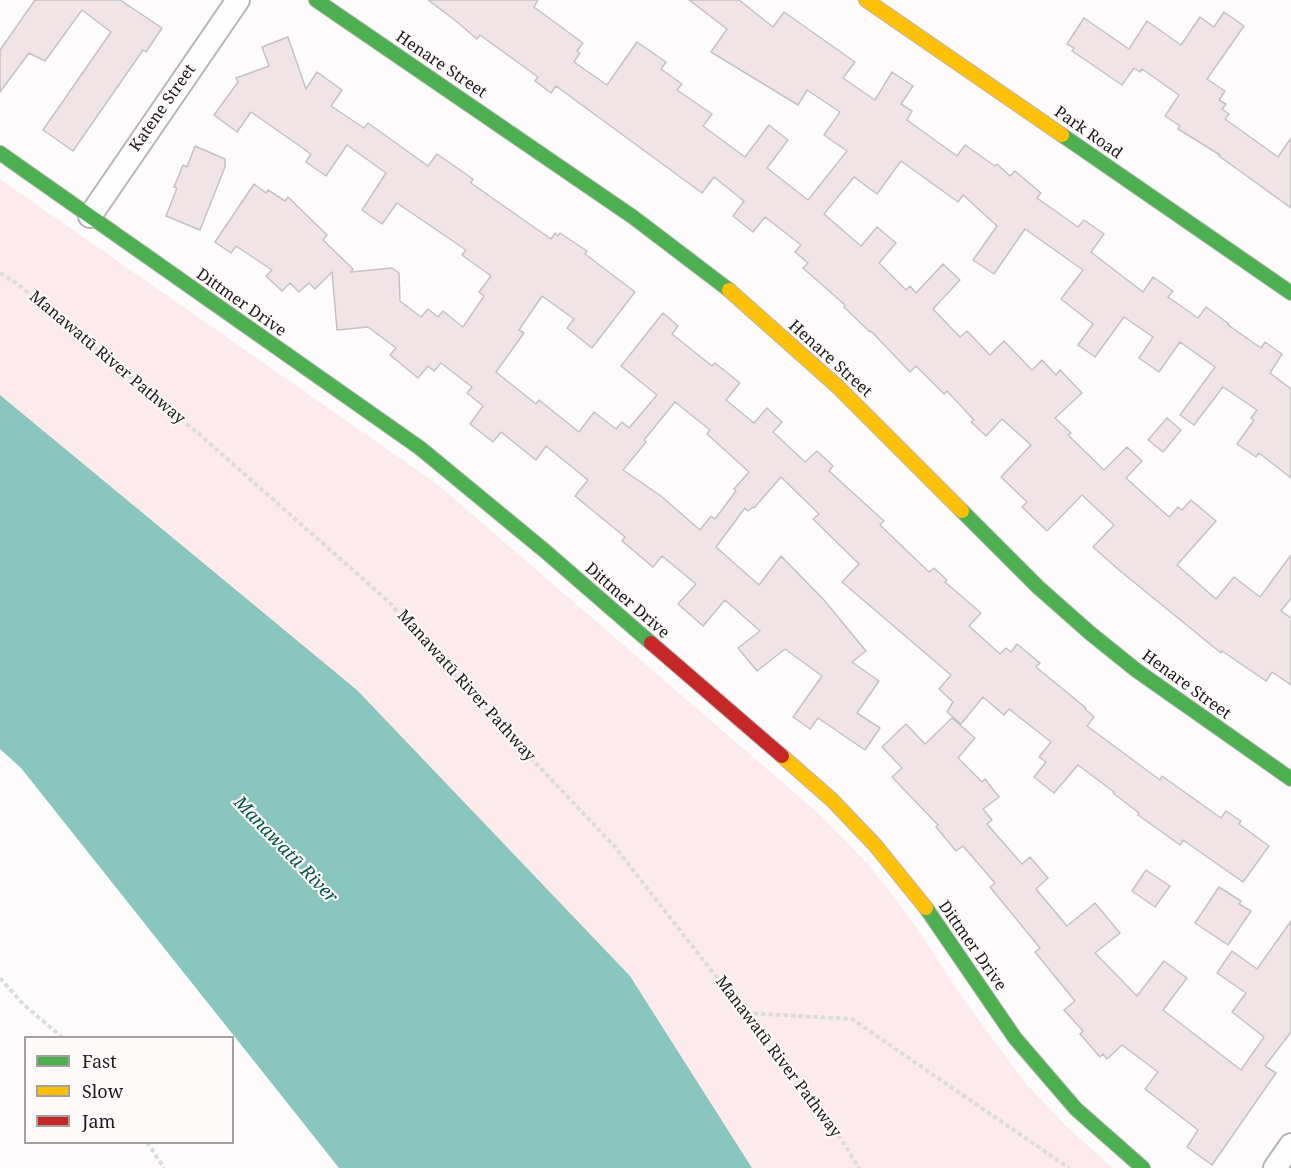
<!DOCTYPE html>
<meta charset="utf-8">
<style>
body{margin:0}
#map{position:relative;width:1291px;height:1168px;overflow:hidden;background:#fdfbfb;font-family:"Noto Serif",serif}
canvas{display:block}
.legend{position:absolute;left:24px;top:1036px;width:210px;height:108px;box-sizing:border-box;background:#fefafa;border:2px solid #a4a0a0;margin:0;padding:8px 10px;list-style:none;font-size:18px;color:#1c1a1a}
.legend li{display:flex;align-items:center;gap:12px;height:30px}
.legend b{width:30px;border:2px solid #a4a0a0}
</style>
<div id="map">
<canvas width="1291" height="1168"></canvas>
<ul class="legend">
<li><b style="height:8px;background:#4caf50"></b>Fast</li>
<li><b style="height:8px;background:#ffc107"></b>Slow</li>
<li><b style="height:8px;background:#c62828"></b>Jam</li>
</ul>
</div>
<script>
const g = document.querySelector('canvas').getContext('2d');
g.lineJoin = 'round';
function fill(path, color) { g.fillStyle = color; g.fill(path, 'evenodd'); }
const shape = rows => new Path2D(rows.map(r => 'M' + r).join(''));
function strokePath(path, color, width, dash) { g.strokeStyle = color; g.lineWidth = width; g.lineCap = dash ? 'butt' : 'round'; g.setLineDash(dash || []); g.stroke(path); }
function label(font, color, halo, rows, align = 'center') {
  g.font = font + ' "Noto Serif",serif'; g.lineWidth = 4.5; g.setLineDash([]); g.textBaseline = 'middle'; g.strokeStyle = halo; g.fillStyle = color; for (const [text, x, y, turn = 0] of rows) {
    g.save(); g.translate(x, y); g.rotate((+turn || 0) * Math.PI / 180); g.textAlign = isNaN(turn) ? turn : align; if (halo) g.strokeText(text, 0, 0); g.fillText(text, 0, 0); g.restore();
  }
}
fill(shape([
 [0,179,437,484,819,814,867,863,898,902,925,940,959,993,1026,1084,1069,1129,1113,1168,752,1168,630,976,357,690,0,395]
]), '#fceaed');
fill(shape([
 [0,395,357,690,630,976,752,1168,339,1168,21,768,0,749]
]), '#89c6bd');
const building = shape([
 [35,0,120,0,162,28,146,52,143,50,73,151,43,130,111,32,82,10,45,61,29,53,0,92,0,50,35,0],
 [428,0,538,0,534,7,583,43,577,51,580,53,574,62,607,85,637,42,666,62,661,69,682,84,677,90,712,114,703,126,745,157,769,125,788,140,767,168,808,200,847,151,824,135,840,112,807,90,798,105,711,52,727,29,689,0,739,0,773,27,784,12,855,62,843,78,875,100,892,72,913,86,901,104,912,111,907,120,957,156,965,145,995,166,997,164,1010,176,1015,171,1041,193,1037,198,1078,227,1084,220,1104,234,1091,252,1143,292,1153,277,1173,291,1168,297,1198,318,1206,307,1229,324,1228,325,1261,348,1265,342,1282,354,1270,373,1291,389,1291,478,1259,453,1256,457,1237,444,1254,420,1251,418,1257,410,1223,387,1194,425,1180,415,1215,367,1180,342,1159,372,1139,358,1153,337,1124,317,1095,357,1078,345,1093,324,1061,299,1083,270,1025,229,994,274,973,260,997,226,963,195,958,202,901,161,877,194,854,177,824,214,861,246,877,227,896,243,879,263,906,290,910,286,916,293,943,264,960,280,933,309,960,337,967,331,990,355,1004,341,1032,370,1042,360,1056,375,1060,370,1082,393,1055,418,1071,433,1068,435,1104,470,1127,447,1142,461,1126,478,1169,517,1178,507,1182,510,1191,500,1216,521,1177,565,1216,599,1234,577,1260,597,1291,555,1291,598,1281,611,1291,618,1291,685,1272,672,1266,681,1222,651,1221,653,1119,570,1093,547,1114,525,1082,495,1047,531,1022,507,1027,502,1001,477,1031,445,1002,419,986,436,971,422,974,420,947,391,944,394,916,366,910,372,871,331,870,332,844,307,845,305,803,268,808,263,795,252,801,245,765,217,753,232,733,216,744,201,714,177,702,193,556,86,551,93,535,81,538,77,480,35,477,39,456,21,428,0],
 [1224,12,1244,26,1207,79,1225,91,1219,100,1226,104,1222,109,1229,114,1225,119,1278,157,1291,138,1291,208,1219,156,1220,155,1178,129,1180,126,1165,116,1179,95,1142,69,1140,72,1134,68,1122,85,1072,51,1074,48,1067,44,1084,18,1129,49,1147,21,1181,45,1200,17,1214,27,1224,12],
 [288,37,306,89,317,72,342,90,331,106,364,128,368,123,428,166,437,154,473,179,471,183,551,239,555,233,558,236,560,233,587,251,585,254,635,292,592,348,567,328,574,319,542,296,519,330,524,333,496,372,536,404,539,400,579,432,594,412,616,429,622,422,629,428,657,395,621,366,663,313,678,326,672,334,712,366,715,363,740,383,726,400,754,423,767,408,782,422,773,432,805,462,817,451,833,466,829,471,884,521,880,525,929,572,934,568,947,580,945,582,981,613,969,626,1000,654,1006,648,1011,652,1017,644,1040,663,1036,667,1086,708,1085,709,1094,717,1087,726,1160,780,1162,776,1221,818,1226,811,1241,821,1239,824,1269,846,1243,882,1183,840,1180,845,1138,815,1139,813,1113,793,1114,792,1078,765,1054,793,1034,777,1046,762,1039,757,1051,742,1009,709,1004,715,983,697,961,724,947,712,953,702,939,689,951,675,842,582,859,564,813,519,819,514,781,477,754,508,753,507,748,511,745,508,716,547,759,585,781,556,824,600,866,651,852,662,879,681,857,713,880,728,865,750,818,718,810,729,793,717,822,676,785,649,757,671,738,648,760,631,725,600,703,626,678,604,696,584,662,556,653,567,622,541,625,537,575,496,588,480,546,446,536,460,501,432,493,442,470,424,483,406,467,393,472,387,441,363,434,371,428,366,418,378,390,355,396,348,368,327,337,330,332,272,315,289,309,283,299,292,290,283,282,291,266,276,272,270,236,246,231,253,215,242,254,184,266,193,268,190,285,201,288,197,327,235,323,240,353,269,351,272,392,268,399,273,400,301,421,317,428,309,438,317,443,311,463,327,484,296,479,292,491,276,462,255,466,250,397,203,382,224,362,210,386,173,347,145,326,176,306,162,311,154,251,112,237,132,214,115,238,82,236,78,269,66,262,47,288,37],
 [675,402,710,430,707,434,749,472,734,489,736,491,715,519,711,516,700,530,661,496,623,470,646,442,644,440,675,402],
 [195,146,225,159,225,167,200,230,166,216,177,188,174,187,183,165,187,167,195,146],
 [1167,418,1181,430,1163,452,1148,440,1167,418],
 [952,718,975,738,958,758,982,782,985,779,999,797,983,809,992,820,987,824,1022,864,1030,857,1048,878,1036,889,1067,926,1095,903,1120,933,1095,953,1137,996,1164,961,1187,978,1163,1010,1241,1070,1264,1037,1232,1012,1246,993,1217,973,1232,951,1257,969,1291,921,1291,1032,1265,1066,1276,1073,1212,1165,1187,1147,1198,1130,1145,1089,1158,1072,1122,1045,1107,1059,1103,1054,1100,1057,1080,1034,1083,1031,1064,1010,1075,1001,1035,952,1040,948,990,887,995,883,963,846,956,851,936,827,938,825,892,777,902,768,882,747,906,724,925,744,952,718],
 [1146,870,1170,886,1155,907,1132,891,1146,870],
 [1219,887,1241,901,1239,904,1251,911,1228,945,1195,923,1219,887]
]);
fill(building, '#f1e4e7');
strokePath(building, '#c4c2c2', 1.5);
const street = shape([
 [90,216,238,0],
 [1275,1168,1291,1145]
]);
const fast = shape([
 [316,0,633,217,729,290],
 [1062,135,1291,293],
 [0,153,420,448,545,551,651,643],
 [962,511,1038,587,1090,633,1136,670,1291,779],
 [926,908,1015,1038,1076,1109,1143,1168]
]);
const slow = shape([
 [866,0,1062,135],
 [729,290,837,386,962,511],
 [782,756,832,800,875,845,926,908]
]);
const jam = shape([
 [651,643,782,756]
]);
strokePath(street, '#b7b5b5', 26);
strokePath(fast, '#b7b5b5', 16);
strokePath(slow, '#b7b5b5', 16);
strokePath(jam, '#b7b5b5', 16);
strokePath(shape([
 [0,273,15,282,199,434,389,602,466,689,615,847,835,1129,859,1168],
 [0,978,23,1004,63,1038],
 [746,1013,852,1019,1069,1168],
 [147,1142,164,1168]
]), '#dcdcdc', 4, [4.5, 3]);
strokePath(street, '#fffefe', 22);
strokePath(fast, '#4caf50', 14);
strokePath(slow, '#ffc107', 14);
strokePath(jam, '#c62828', 14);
label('16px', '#1c1a1a', '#fefafa', [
 ["Henare Street",441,65,34],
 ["Katene Street",163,108,-55],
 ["Park Road",1088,133,35],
 ["Dittmer Drive",241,303,35],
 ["Manawatū River Pathway",107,358,40],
 ["Henare Street",830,359,42],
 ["Dittmer Drive",627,601,41],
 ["Henare Street",1186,685,36],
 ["Manawatū River Pathway",466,686,48],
 ["Dittmer Drive",972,946,55],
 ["Manawatū River Pathway",778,1057,53]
]);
label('italic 18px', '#015349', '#fefafa', [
 ["Manawatū River",285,850,46]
]);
</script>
